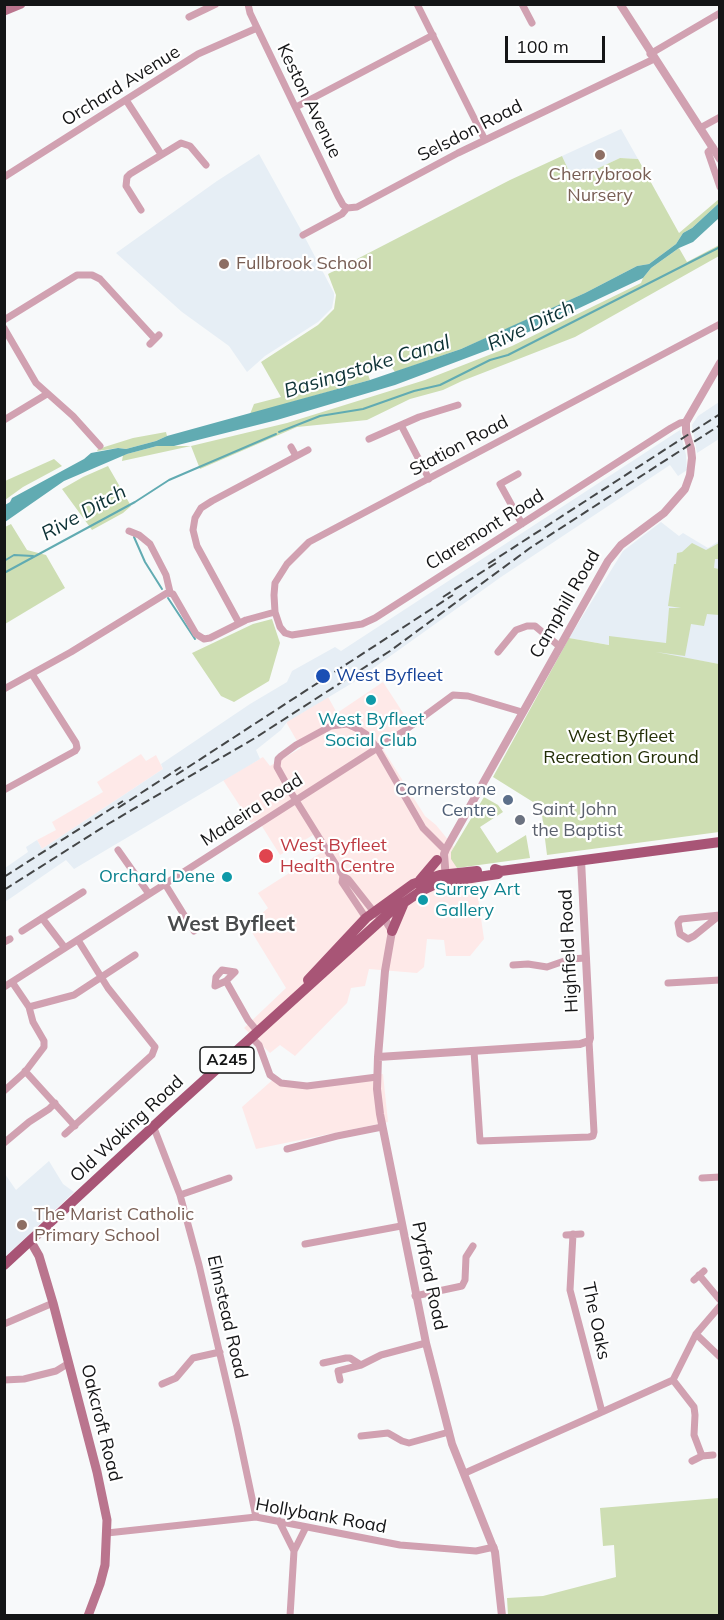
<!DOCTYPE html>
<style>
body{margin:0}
#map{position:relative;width:724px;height:1620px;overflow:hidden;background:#f7f9fa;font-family:Mulish,sans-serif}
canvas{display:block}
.frame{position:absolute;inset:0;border:6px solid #141516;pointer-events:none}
.scale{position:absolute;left:505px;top:36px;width:100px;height:27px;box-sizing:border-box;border:3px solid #141516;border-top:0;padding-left:8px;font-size:18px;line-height:21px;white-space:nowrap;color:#141516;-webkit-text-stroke:4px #fff;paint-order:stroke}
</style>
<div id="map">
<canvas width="724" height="1620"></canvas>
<div class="frame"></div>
<div class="scale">100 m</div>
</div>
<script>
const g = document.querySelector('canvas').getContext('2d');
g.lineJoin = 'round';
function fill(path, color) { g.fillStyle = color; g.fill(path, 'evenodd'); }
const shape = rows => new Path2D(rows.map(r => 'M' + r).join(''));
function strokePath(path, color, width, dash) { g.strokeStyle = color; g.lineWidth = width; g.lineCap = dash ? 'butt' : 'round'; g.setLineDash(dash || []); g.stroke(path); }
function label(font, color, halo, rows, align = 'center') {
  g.font = font + ' Mulish,sans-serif'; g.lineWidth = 4.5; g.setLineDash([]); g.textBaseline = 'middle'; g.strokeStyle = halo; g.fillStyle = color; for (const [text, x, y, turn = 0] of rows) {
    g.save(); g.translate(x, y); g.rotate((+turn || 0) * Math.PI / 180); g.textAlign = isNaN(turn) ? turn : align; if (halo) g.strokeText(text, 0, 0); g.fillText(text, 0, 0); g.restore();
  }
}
fill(shape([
 [383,682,411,725,381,746,425,816,436,825,454,847,451,852,457,868,476,883,484,939,470,956,446,956,444,940,427,939,424,967,417,973,369,969,365,986,351,988,347,1003,295,1056,280,1045,270,1053,244,1028,286,988,248,926,268,908,258,893,322,852,313,835,280,855,258,820,251,823,223,780,263,757,270,766,301,748,286,722,328,697,337,713],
 [141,754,146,761,156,755,163,769,42,849,37,840,56,830,52,822,103,792,97,782],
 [383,1074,388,1122,256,1149,242,1107,277,1076,286,1083,305,1085]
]), '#fee9e8');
fill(shape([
 [621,129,638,159,620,158,573,180,562,156],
 [259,154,301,230,334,293,334,297,332,308,318,322,265,356,247,372,229,346,182,312,116,253,217,181],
 [719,402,719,439,697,453,692,425,698,416],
 [680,430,686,455,687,470,678,476,670,465,501,577,354,682,287,722,281,730,256,750,260,759,74,869,66,860,5,902,5,868,28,852,26,847,37,840,42,849,163,769,161,764,250,704,287,682,292,671,335,647,341,651],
 [661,522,679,536,683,533,708,548,719,541,719,664,569,638,623,551],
 [49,1161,63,1184,74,1192,5,1257,5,1174,16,1190]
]), '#e6eef5');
fill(shape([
 [562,156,573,180,620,158,638,159,679,233,719,199,719,203,692,228,683,233,676,244,649,264,637,266,585,293,511,327,461,349,395,372,386,359,366,369,370,380,250,414,254,404,281,397,261,362,318,325,334,309,336,295,328,274,510,180],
 [719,245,719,256,575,337,462,381,443,390,410,399,367,420,297,427,200,469,191,446,122,461,123,455,157,446,191,446,287,423,425,380,512,346,641,283,643,278,651,268,679,248,687,262],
 [166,432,167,436,156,441,126,449,118,448,97,451,98,449,133,438],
 [54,459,62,466,23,487,5,500,5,481],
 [108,466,131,506,123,513,92,530,62,489,83,477],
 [11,524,27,550,46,555,65,588,5,624,5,527],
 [692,543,706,550,719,543,719,559,715,559,714,568,719,569,719,615,707,614,704,626,691,624,685,656,656,652,719,664,719,832,547,855,541,807,493,777,569,638,609,645,609,636,666,643,669,608,681,608,668,606,674,564,676,564,677,553,682,552],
 [272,619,280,643,269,681,234,702,221,696,192,653,253,624],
 [484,797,498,805,503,812,480,827,497,853,526,835,530,858,457,868,451,859,451,852],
 [719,1498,719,1615,508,1615,507,1598,543,1596,616,1577,614,1545,603,1546,600,1508]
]), '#cedeb3');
fill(shape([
 [719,203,719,218,693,242,679,248,651,268,643,278,501,345,395,385,277,420,174,446,157,446,127,454,64,481,5,522,5,505,10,502,12,498,84,459,91,453,118,448,126,449,156,441,167,436,370,380,461,349,585,293,637,266,649,264,676,244,683,233,692,228]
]), '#61abb2');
strokePath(shape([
 [279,432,320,416,363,409,414,391,440,385,490,360,508,355,720,247],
 [134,537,145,562,162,589],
 [4,561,14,555,33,556],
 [4,573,135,502,169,480,276,434],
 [168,598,195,639]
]), '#61abb2', 2);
strokePath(shape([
 [248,4,250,13,338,196,343,205,347,208],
 [417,4,485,140],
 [522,4,532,23],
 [189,17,216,4],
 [650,54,720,13],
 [126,100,161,154],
 [296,107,433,35],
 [700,128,720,117],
 [713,147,708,152,720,187],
 [4,177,198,54,257,28],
 [141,210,126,186,127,177,130,174,181,143,190,146,206,165],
 [303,235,342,214,347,208,357,207,458,153,654,59],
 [4,320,77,275,92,275,100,279,155,339],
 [4,328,36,383,73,416,100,446],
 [150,344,159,335],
 [4,420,47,394],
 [686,422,680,423,671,428,375,618,362,624,292,635,285,633,280,627,275,612,274,595,275,583,287,564,309,542,720,324],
 [401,425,429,479],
 [369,439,419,417,458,405],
 [291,447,296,456],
 [518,474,500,484,522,524],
 [129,531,139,535,150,544,166,575,170,592],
 [239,623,197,546,193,530,195,518,201,508,212,501,308,450],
 [498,652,516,630,527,626,535,626,559,646],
 [4,689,71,652,167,593,173,594,196,634,204,639,210,638,246,620,275,612],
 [4,790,75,751,77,748,76,743,32,674],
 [118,850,149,894],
 [343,876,342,882,366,918],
 [165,884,194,931],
 [374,912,348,879,343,876,292,794,277,767,278,759,281,756,296,745,331,726,347,724,358,729,367,735,377,748,423,828,442,847],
 [720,915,681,919,678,923,680,934,688,939,694,936,720,915],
 [42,918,65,948],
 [22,931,83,892],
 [4,942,10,939],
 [513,965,528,964,547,967,570,959,586,958],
 [226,981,235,972,222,970,216,977,215,986,226,981,248,1020,258,1032],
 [668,983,720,980],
 [4,987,404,731,453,695,468,696,522,712],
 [29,1007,74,995,135,955],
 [252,1038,259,1045,270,1075,281,1083,307,1086,377,1077],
 [474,1051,480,1141,589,1137,593,1136,594,1132,589,1041],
 [25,1071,75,1126],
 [4,1091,25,1072,44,1047,44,1041,33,1022,29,1007,12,982],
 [154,1128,180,1195,199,1265,237,1427,256,1517],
 [65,1134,152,1055,155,1047,108,988,78,940],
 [4,1143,29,1122,49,1109,55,1103],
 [287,1149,337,1136,382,1127],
 [702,1178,720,1177],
 [180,1195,229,1178],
 [566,1235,581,1234],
 [305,1244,401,1226],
 [699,1275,720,1300],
 [694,1280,704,1271],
 [415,1296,462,1286,465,1280,466,1257,473,1246],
 [4,1324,53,1303],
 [696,1334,720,1357],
 [323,1363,346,1358,350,1358,361,1365],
 [4,1380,24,1379,56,1371,69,1363],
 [340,1380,338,1371,361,1365,381,1355,426,1343],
 [673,1380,696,1334,720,1306],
 [673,1380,694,1407,695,1415,694,1435,702,1456],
 [162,1384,176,1378,193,1358,220,1352],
 [602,1412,673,1380],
 [361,1436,388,1433,402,1441,409,1443,449,1432],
 [692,1461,702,1456,713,1455],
 [465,1473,602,1412,570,1290,573,1234],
 [279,1521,294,1551],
 [107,1533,256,1517,400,1545,476,1551,494,1547],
 [290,1616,294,1551,306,1527]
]), '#d1a1b1', 7);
strokePath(shape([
 [620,4,720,159],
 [446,880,444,854,446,849,608,561,621,545,664,513,685,489,690,475,692,458,691,449,686,432,686,422,720,363],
 [379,916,386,921,392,931,385,971,378,1057,377,1089,380,1114,426,1343,452,1444,495,1552,502,1616],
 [378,1057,580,1044,589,1041,590,1038,581,860]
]), '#d1a1b1', 8);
strokePath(shape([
 [4,11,21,4],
 [31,1242,39,1256,53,1303,97,1472,107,1520,105,1565,100,1584,88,1616]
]), '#ba758e', 9);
strokePath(shape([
 [495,869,501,871,720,842],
 [420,880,437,860],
 [392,931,403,905],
 [308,980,366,918,413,884,440,875,477,871],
 [4,1265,168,1113,389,913,421,891,438,883,498,874,501,871]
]), '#a85576', 10);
strokePath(shape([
 [488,564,720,414],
 [443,597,496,563],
 [176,775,453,595],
 [118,808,181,767],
 [4,877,123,801],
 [4,890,108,824,255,738,390,651,530,548,720,425]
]), '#444647', 2, [9, 4.5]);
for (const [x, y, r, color] of [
 [600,155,6,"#8d6e63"],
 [224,264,6,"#8d6e63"],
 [323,676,8,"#1a4fb4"],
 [371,700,6,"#0f9aa8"],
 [508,800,6,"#5c6f8a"],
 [520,820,6,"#6b7280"],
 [266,856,8,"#e0444e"],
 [227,877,6,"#0f9aa8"],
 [423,900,6,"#0f9aa8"],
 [22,1225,6,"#8d6e63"]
]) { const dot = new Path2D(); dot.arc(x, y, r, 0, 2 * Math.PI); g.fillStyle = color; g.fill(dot); strokePath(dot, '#fff', 2); }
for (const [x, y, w] of [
 [227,1060,54]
]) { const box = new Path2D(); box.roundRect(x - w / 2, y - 13, w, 26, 4.5); g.fillStyle = '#fff'; g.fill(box); strokePath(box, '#141516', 1.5); }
label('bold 16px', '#141516', null, [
 ["A245",227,1060]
]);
label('18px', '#141516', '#fff', [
 ["Orchard Avenue",121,86,-32],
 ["Keston Avenue",309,101,64],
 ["Selsdon Road",470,131,-27],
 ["Station Road",459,446,-28],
 ["Claremont Road",485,530,-32],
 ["Camphill Road",565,604,-60],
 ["Madeira Road",252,810,-33],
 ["Highfield Road",569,951,-93],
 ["Old Woking Road",127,1129,-43],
 ["Pyrford Road",429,1276,78],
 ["Elmstead Road",227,1317,77],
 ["The Oaks",596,1321,78],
 ["Oakcroft Road",101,1423,76],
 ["Hollybank Road",321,1516,10]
]);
label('18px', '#785e54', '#fff', [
 ["Cherrybrook",600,175,"center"],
 ["Nursery",600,196,"center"],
 ["Fullbrook School",236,264],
 ["The Marist Catholic",34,1215],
 ["Primary School",34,1236]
], 'left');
label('18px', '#164399', '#fff', [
 ["West Byfleet",336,676]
], 'left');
label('18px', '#0d838f', '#fff', [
 ["West Byfleet",371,720],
 ["Social Club",371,741],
 ["Orchard Dene",215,877,"right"],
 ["Surrey Art",435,890,"left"],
 ["Gallery",435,911,"left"]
]);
label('18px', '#232f06', '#fff', [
 ["West Byfleet",621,737],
 ["Recreation Ground",621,758]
]);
label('18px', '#4e5e75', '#fff', [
 ["Cornerstone",496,790],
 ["Centre",496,811]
], 'right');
label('18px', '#5b616d', '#fff', [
 ["Saint John",532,810],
 ["the Baptist",532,831]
], 'left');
label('18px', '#be3a42', '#fff', [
 ["West Byfleet",280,846],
 ["Health Centre",280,867]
], 'left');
label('italic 20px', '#0d3236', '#fff', [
 ["Rive Ditch",531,326,-25],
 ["Basingstoke Canal",367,367,-17],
 ["Rive Ditch",84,513,-29]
]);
label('bold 21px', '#494b4c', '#fff', [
 ["West Byfleet",231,925]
]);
</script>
